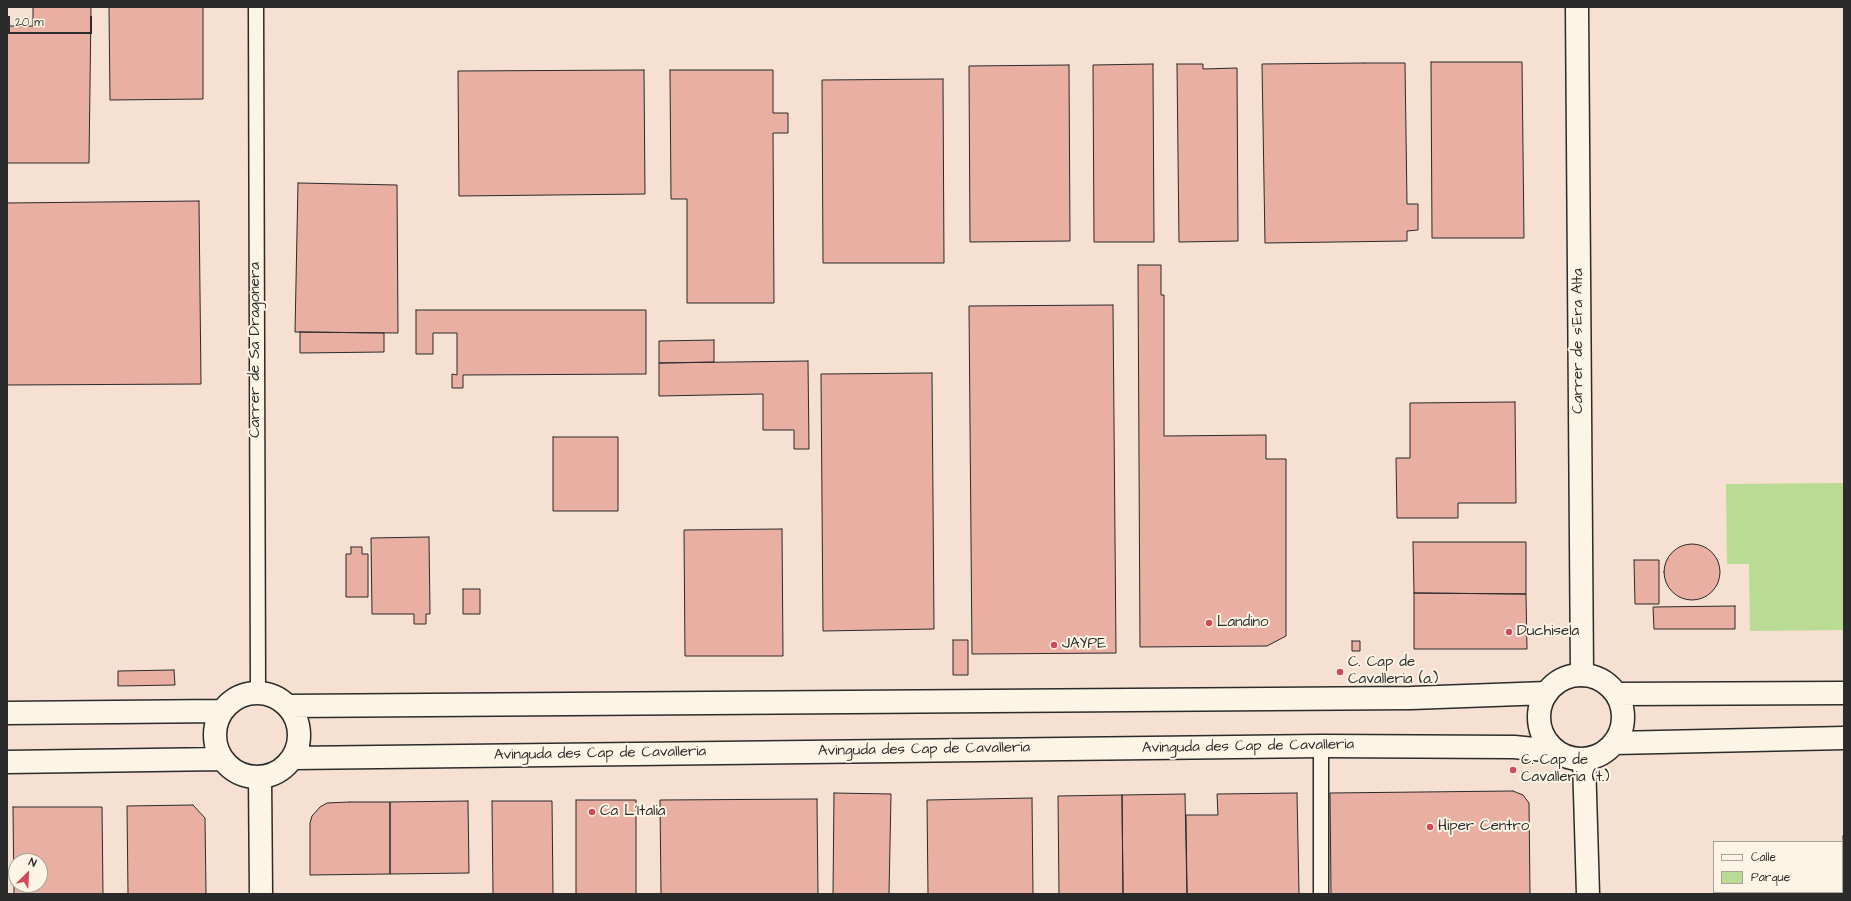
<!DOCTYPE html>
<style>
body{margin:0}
#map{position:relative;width:1851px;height:901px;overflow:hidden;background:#fcf5e5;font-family:"Architects Daughter",sans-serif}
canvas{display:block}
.frame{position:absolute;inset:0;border:8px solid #2b2b2b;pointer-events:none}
.legend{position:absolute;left:1713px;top:841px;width:130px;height:52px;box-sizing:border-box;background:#fcf5e5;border:1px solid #a8a49b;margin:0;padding:5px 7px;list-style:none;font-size:12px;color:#2b2b2b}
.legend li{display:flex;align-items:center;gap:8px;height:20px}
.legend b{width:20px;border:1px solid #a8a49b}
.north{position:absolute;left:8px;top:853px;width:40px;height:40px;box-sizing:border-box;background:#fcf5e5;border:1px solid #a8a49b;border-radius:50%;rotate:24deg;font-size:11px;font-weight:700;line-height:16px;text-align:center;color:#2b2b2b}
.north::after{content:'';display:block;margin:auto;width:14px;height:18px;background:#d1495b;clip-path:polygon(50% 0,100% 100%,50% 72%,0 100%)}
.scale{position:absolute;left:8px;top:16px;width:84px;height:18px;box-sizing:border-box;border:2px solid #2b2b2b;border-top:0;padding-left:5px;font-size:12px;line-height:14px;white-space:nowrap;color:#2b2b2b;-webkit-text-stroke:3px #fcf5e5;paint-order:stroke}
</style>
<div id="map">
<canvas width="1851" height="901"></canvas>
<div class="frame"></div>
<ul class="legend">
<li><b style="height:5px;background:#fcf5e5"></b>Calle</li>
<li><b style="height:11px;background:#badb94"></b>Parque</li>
</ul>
<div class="north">N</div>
<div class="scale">20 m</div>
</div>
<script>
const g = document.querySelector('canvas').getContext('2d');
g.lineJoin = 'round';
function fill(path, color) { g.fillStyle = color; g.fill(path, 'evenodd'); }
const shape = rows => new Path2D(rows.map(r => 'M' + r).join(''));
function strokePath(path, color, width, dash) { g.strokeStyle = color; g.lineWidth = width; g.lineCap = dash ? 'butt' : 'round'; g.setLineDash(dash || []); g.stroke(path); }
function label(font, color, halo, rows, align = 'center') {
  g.font = font + ' "Architects Daughter",sans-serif'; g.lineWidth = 4; g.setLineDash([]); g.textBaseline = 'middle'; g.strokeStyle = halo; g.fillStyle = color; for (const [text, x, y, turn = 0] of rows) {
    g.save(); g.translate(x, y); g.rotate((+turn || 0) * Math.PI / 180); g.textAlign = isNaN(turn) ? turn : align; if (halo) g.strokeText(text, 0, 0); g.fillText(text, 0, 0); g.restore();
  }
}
fill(shape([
 [7,7,1844,7,1844,894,7,894],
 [1714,842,1842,842,1842,892,1714,892],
 [16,861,40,861,40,885,16,885]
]), '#f6e0d1');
fill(shape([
 [1844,483,1844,630,1750,631,1749,564,1727,564,1726,484]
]), '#badb94');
const building = shape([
 [33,7,91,7,89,163,7,163,7,26,33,26,33,7],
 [109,7,203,7,203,99,110,100,109,7],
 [1431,62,1522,62,1524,238,1432,238,1431,62],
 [1364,63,1405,63,1407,204,1418,204,1418,230,1407,231,1407,241,1265,243,1262,64,1364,63],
 [1153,64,1154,242,1094,242,1093,65,1153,64],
 [1177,64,1203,64,1203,69,1237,68,1238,241,1179,242,1177,64],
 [1069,65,1070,241,970,242,969,66,1069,65],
 [644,70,645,194,459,196,458,71,644,70],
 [670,70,773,70,773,113,788,113,788,133,773,133,774,303,687,303,687,199,671,199,670,70],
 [943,79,944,263,823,263,822,80,943,79],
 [298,183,397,185,398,333,295,332,298,183],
 [199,201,201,384,7,385,7,203,199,201],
 [1138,265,1161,265,1161,295,1164,295,1164,436,1266,435,1266,459,1286,459,1286,636,1267,646,1140,647,1138,265],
 [1113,305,1116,653,972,654,969,306,1113,305],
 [416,310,646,310,646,374,463,375,463,388,452,388,452,374,457,375,457,333,433,333,433,354,416,354,416,310],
 [300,332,384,333,384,352,300,353,300,332],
 [714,340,714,362,659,363,659,341,714,340],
 [808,361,809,449,794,449,794,430,763,430,763,394,659,396,659,363,808,361],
 [932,373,934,629,823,631,821,374,932,373],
 [1515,402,1516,503,1458,503,1458,518,1397,518,1396,458,1410,458,1410,403,1515,402],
 [553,437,618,437,618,511,553,511,553,437],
 [782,529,783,656,685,656,684,530,782,529],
 [429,537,430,614,426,614,426,624,414,624,414,614,372,614,371,538,429,537],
 [1413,542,1526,542,1526,594,1414,593,1413,542],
 '1664 572a28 28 0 1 1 56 0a28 28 0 1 1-56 0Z',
 [351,547,362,547,362,554,368,554,368,597,346,597,346,554,351,554,351,547],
 [1634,560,1659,560,1659,604,1635,604,1634,560],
 [463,589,480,589,480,614,463,614,463,589],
 [1414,593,1526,594,1527,649,1414,649,1414,593],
 [1735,606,1735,629,1654,629,1653,607,1735,606],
 [953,640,968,640,968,675,953,675,953,640],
 [1352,641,1360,641,1360,651,1352,651,1352,641],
 [174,670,175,685,118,686,118,671,174,670],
 [1513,791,1523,795,1529,803,1530,894,1331,894,1330,793,1513,791],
 [834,793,891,794,889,894,833,894,834,793],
 [1297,793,1299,894,1187,894,1186,815,1218,815,1217,794,1297,793],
 [1185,794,1187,894,1123,894,1122,795,1185,794],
 [1122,795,1123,894,1059,894,1058,796,1122,795],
 [1032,798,1033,894,928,894,927,800,1032,798],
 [817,799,818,894,661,894,660,800,817,799],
 [576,800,636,800,636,894,576,894,576,800],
 [468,801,469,873,390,874,390,802,468,801],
 [492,801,552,801,553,894,493,894,492,801],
 [350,802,390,802,390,874,310,875,310,823,312,816,320,807,327,803,350,802],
 [193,805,205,818,206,894,128,894,127,806,193,805],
 [13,807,102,807,103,894,14,894,13,807],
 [16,861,40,861,40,885,16,885,16,861],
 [1843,836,1844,836,1844,894,1843,836]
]);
fill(building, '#e8afa2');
strokePath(building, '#2b2b2b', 1);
const lane = shape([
 [256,7,258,692],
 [1321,894,1321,746]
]);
const street = shape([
 [1577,7,1582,675],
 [1584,760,1588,894],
 [260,777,261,894]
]);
const secondary = shape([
 '1539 717a42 42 0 1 1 84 0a42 42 0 1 1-84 0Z',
 '215 735a42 42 0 1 1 84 0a42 42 0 1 1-84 0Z',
 [1617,694,1844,693],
 [288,706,1411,698,1547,693],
 [7,713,222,711],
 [1614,743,1844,738],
 [293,758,1321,746,1514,747,1555,751],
 [7,762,222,759]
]);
strokePath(lane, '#2b2b2b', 17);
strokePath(street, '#2b2b2b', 25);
strokePath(secondary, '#2b2b2b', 25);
strokePath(lane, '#fcf5e5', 14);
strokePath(street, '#fcf5e5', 22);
strokePath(secondary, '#fcf5e5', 22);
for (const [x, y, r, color] of [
 [1209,623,4,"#d1495b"],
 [1509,632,4,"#d1495b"],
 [1054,645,4,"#d1495b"],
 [1340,672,4,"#d1495b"],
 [1513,770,4,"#d1495b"],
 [592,812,4,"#d1495b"],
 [1430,827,4,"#d1495b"]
]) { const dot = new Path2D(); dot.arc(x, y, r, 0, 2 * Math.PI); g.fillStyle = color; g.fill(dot); strokePath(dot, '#fcf5e5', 1.5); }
label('15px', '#2b2b2b', '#fcf5e5', [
 ["Carrer de s'Era Alta",1579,341,-90],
 ["Carrer de Sa Dragonera",256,350,-90],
 ["Avinguda des Cap de Cavalleria",1248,747,-1],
 ["Avinguda des Cap de Cavalleria",924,750,-1],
 ["Avinguda des Cap de Cavalleria",600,754,-1]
]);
label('15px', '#2b2b2b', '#fcf5e5', [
 ["Landino",1217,623],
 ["Duchisela",1517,632],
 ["JAYPE",1062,645],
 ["C. Cap de",1348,663],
 ["Cavalleria (a.)",1348,680],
 ["C. Cap de",1521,761],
 ["Cavalleria (t.)",1521,778],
 ["Ca L'Italia",600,812],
 ["Hiper Centro",1438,827]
], 'left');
</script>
